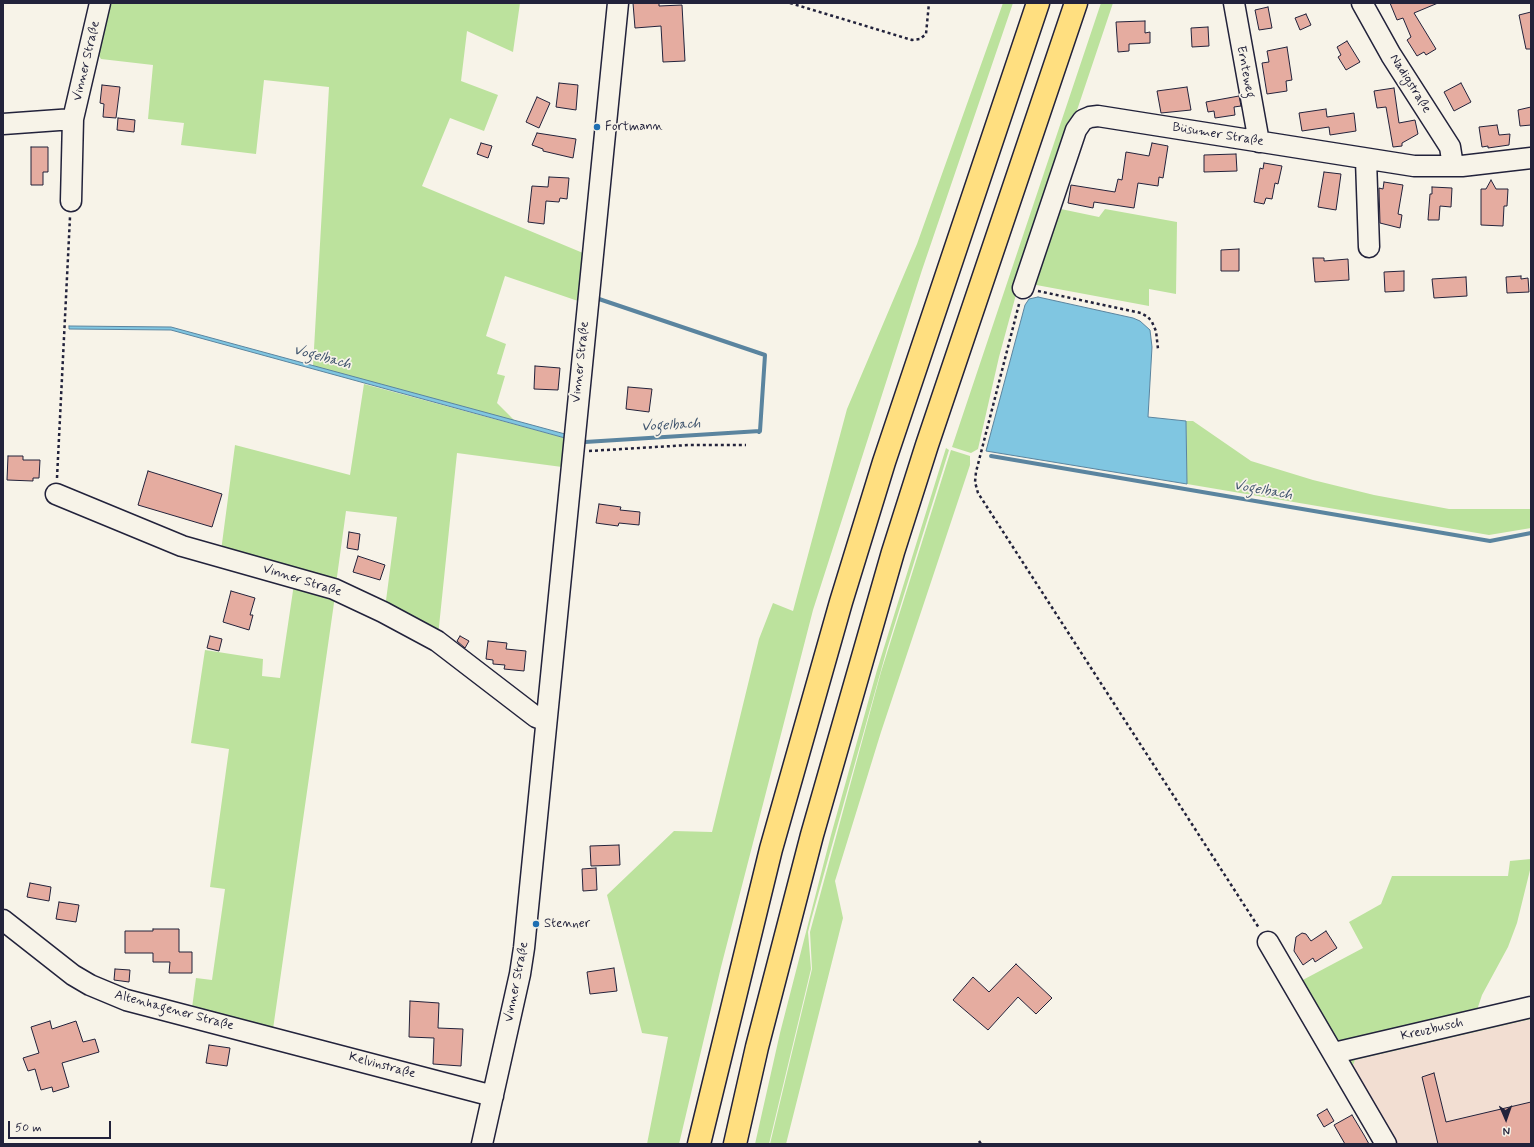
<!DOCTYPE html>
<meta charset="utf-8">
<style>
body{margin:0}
#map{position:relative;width:1534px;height:1147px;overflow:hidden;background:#f7f3e8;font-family:Mynerve,sans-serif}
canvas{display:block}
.frame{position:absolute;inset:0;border:4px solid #22223b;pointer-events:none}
.north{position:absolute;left:1486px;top:1099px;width:40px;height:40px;-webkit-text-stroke:3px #f7f3e8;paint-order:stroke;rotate:178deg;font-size:11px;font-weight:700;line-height:16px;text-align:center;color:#22223b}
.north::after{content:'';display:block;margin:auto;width:14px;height:18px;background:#22223b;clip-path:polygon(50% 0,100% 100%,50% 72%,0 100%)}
.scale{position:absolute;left:8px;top:1121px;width:103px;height:18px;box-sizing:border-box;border:2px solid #22223b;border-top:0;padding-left:5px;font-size:12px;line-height:14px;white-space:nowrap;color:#22223b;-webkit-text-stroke:3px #f7f3e8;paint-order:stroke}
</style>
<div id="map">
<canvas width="1534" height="1147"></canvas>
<div class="frame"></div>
<div class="north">N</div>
<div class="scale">50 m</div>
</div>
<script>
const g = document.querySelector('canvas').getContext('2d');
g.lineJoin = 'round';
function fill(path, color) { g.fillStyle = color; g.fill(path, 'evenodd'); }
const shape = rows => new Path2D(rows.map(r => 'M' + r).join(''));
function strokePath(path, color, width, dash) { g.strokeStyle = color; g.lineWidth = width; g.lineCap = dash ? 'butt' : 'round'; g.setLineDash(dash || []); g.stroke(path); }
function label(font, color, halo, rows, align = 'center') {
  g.font = font + ' Mynerve,sans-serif'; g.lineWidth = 3.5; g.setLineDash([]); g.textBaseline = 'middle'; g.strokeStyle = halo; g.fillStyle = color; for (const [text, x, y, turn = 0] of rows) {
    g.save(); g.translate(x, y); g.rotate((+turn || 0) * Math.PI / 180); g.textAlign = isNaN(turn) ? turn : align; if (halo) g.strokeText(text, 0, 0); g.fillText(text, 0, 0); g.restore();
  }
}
fill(shape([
 [1531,1019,1531,1144,1393,1144,1351,1071,1355,1060]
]), '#f2ded2');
fill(shape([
 [105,3,520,3,513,52,467,31,461,81,498,95,484,131,450,118,422,186,583,253,578,301,505,276,486,336,506,344,497,374,505,376,497,403,515,421,313,366,329,87,264,80,256,154,181,145,184,123,148,119,153,65,101,59,95,49],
 [1003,3,1013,3,922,270,813,610,721,967,679,1144,647,1144,668,1037,642,1033,607,895,674,831,712,832,759,639,773,603,793,611,847,409,917,244],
 [1101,3,1113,3,1020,280,999,357,978,449,971,453,952,447],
 [1056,208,1099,217,1105,209,1177,222,1176,294,1149,289,1149,306,1031,284],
 [364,384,565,438,562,467,457,453,438,636,385,608,397,517,346,511,336,584,221,551,235,445,350,475],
 [1186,421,1193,421,1251,461,1313,480,1374,495,1449,509,1531,509,1531,528,1489,535,1187,484],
 [946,448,949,450,887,649,811,920,808,932,811,969,769,1144,755,1144,780,1033,831,835,877,670],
 [951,450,970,456,970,465,881,732,835,881,843,918,786,1144,770,1144,812,969,810,932,881,672],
 [294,584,335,596,273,1029,192,1008,196,978,212,980,225,889,210,887,229,749,191,743,205,650,263,659,262,676,280,678],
 [1531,859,1531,866,1517,923,1508,947,1482,995,1477,1010,1343,1043,1330,1035,1299,982,1363,948,1349,922,1381,904,1392,876,1508,876,1510,861],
 [1531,1012,1531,1019,1355,1060,1351,1071,1350,1062,1353,1056]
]), '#bce29d');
const water = shape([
 [1038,297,1133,318,1140,321,1150,330,1152,347,1148,417,1186,421,1187,484,986,451,1025,305,1029,299,1038,297],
 [69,326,171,327,565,434,565,438,171,330,69,329,69,326]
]);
fill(water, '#80c6e1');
strokePath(water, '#5a849f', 1);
strokePath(shape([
 [596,298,765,355,760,431],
 [585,442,760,431,759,432],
 [991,456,1490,541,1531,533]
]), '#5a849f', 4);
const building = shape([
 [633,3,659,3,659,6,682,5,685,61,663,62,661,26,635,28,633,3],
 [1390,3,1438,3,1414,13,1436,49,1426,55,1424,52,1417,56,1407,40,1411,37,1403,18,1397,20,1390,3],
 [1268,7,1272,28,1259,30,1255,10,1268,7],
 [1531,12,1531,49,1526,49,1519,15,1531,12],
 [1306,14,1311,25,1300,30,1295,18,1306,14],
 [1145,21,1145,33,1150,32,1150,43,1129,44,1129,51,1118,52,1116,22,1145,21],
 [1208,27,1209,46,1192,47,1191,28,1208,27],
 [1347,41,1360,62,1346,70,1338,57,1341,55,1337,47,1347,41],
 [1287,47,1292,80,1286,81,1287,91,1267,94,1262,63,1269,62,1267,51,1287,47],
 [559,83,578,85,576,110,556,107,559,83],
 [1461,83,1471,102,1454,111,1444,92,1461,83],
 [102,85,120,87,116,118,103,117,104,104,100,103,102,85],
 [1187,87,1191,110,1161,113,1157,91,1187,87],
 [1394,88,1399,123,1415,120,1418,134,1402,143,1402,146,1393,147,1386,107,1377,108,1374,91,1394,88],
 [1239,96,1241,106,1234,107,1235,115,1215,118,1214,111,1208,112,1206,102,1239,96],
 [537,97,550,103,539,128,526,122,537,97],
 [1531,107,1531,125,1520,126,1518,110,1531,107],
 [1326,109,1327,117,1354,113,1356,131,1330,135,1329,127,1302,131,1299,113,1326,109],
 [118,118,135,120,134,132,117,130,118,118],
 [1497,125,1499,135,1510,134,1509,145,1488,148,1488,146,1482,147,1479,127,1497,125],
 [537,133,576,139,573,158,543,151,543,149,532,145,537,133],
 [481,143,492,146,488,158,477,154,481,143],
 [1152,143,1168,146,1163,178,1159,177,1158,186,1138,183,1134,208,1094,202,1093,208,1068,203,1071,185,1115,192,1118,179,1122,180,1126,152,1149,156,1152,143],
 [31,147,48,147,48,172,43,172,43,185,31,185,31,147],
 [1236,154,1237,171,1204,172,1204,155,1236,154],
 [1264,163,1282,166,1278,184,1275,183,1272,199,1266,198,1264,204,1254,202,1260,168,1263,169,1264,163],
 [1324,172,1341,174,1336,210,1318,207,1324,172],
 [549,177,569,178,567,199,560,198,559,202,546,201,544,224,528,222,532,186,548,187,549,177],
 [1491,180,1496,189,1508,189,1507,206,1504,206,1503,226,1481,225,1481,189,1486,189,1491,180],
 [1384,182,1403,185,1398,214,1402,215,1400,228,1380,223,1379,190,1379,188,1383,189,1384,182],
 [1432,187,1452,188,1451,207,1440,206,1439,220,1428,220,1430,194,1432,194,1432,187],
 [1239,249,1239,271,1221,271,1221,250,1239,249],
 [1313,258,1324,258,1324,261,1348,259,1349,280,1315,282,1313,258],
 [1404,271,1404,291,1385,292,1384,272,1404,271],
 [1521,276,1521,279,1528,278,1529,292,1507,293,1506,277,1521,276],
 [1466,277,1467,296,1434,298,1432,279,1466,277],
 [535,366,560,368,558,390,534,389,535,366],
 [628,387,652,389,649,412,626,409,628,387],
 [8,456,23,456,23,460,40,460,39,478,33,478,33,481,7,480,8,456],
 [148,471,222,494,212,527,138,505,148,471],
 [599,504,621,507,620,510,640,512,639,525,619,523,618,526,596,523,599,504],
 [349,532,360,534,358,550,347,548,349,532],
 [358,556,385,565,380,580,353,572,358,556],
 [231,591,255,598,250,615,253,615,249,630,223,622,231,591],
 [210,636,222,639,219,651,207,648,210,636],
 [460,636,469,641,465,648,457,641,460,636],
 [488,641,507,643,506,649,526,651,524,671,504,669,505,665,493,664,493,660,486,659,488,641],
 [619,845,620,865,591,866,590,846,619,845],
 [596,868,597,890,583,891,582,869,596,868],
 [30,883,51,887,49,901,27,897,30,883],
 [59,902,79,905,76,922,56,919,59,902],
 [153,929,179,929,179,952,192,952,192,973,169,973,170,962,153,962,153,953,125,953,125,931,153,931,153,929],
 [1326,931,1337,948,1315,962,1313,958,1303,965,1294,951,1296,937,1302,933,1306,934,1311,941,1326,931],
 [1016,964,1052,998,1036,1014,1018,997,988,1030,953,1000,973,977,989,992,1016,964],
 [614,968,617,991,590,994,587,972,614,968],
 [115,969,130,970,129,982,114,980,115,969],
 [410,1001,439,1003,438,1028,463,1029,461,1066,433,1064,434,1038,409,1037,410,1001],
 [50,1021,52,1029,76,1021,83,1042,95,1039,99,1052,62,1063,69,1087,53,1092,52,1087,41,1090,35,1069,28,1071,23,1058,39,1053,31,1027,50,1021],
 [209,1045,230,1048,227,1066,206,1063,209,1045],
 [1434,1073,1446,1122,1531,1102,1531,1144,1438,1144,1422,1077,1434,1073],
 [1327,1109,1334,1121,1324,1127,1317,1115,1327,1109],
 [1352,1115,1364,1135,1369,1144,1345,1144,1334,1125,1352,1115]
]);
fill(building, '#e5aca0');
strokePath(building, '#22223b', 1);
const minor = shape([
 [1234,3,1259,142],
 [1362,3,1391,55,1450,147,1453,166],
 [3,124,73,119],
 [1366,160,1369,247],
 [71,201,73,119,100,3],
 [1023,288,1076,130,1083,120,1090,117,1098,116,1414,166,1462,166,1531,158],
 [56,494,182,546,334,589,383,612,437,641,536,717,546,721],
 [3,920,73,975,90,985,126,1000,493,1096],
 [1268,942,1386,1144],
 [1334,1053,1531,1007],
 [482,1144,520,974,524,948,618,3]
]);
const highway = shape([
 [699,1144,771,849,841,602,884,462,1038,3],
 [735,1144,757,1047,812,835,893,552,927,445,1076,3]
]);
strokePath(minor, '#22223b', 23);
strokePath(highway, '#22223b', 25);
strokePath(shape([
 [790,3,912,40,920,39,926,34,929,3],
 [1038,291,1141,313,1148,317,1152,322,1156,331,1158,349],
 [1019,304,976,472,975,482,978,493,1259,928],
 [589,451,689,445,746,445],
 [57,478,70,217],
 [979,1141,981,1144]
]), '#22223b', 2.5, [3, 3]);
strokePath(minor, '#f7f3e8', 20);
strokePath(highway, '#ffdf80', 22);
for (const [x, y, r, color] of [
 [597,127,4,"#1f6fb2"],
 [536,924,4,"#1f6fb2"]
]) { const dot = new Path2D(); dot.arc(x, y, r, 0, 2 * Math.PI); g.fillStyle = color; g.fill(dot); strokePath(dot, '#f7f3e8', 1.5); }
label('13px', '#22223b', '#f7f3e8', [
 ["Vinner Straße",87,61,-77],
 ["Ernteweg",1245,72,79],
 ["Nadigstraße",1410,84,58],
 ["Büsumer Straße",1218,135,9],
 ["Vinner Straße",581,362,-84],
 ["Vinner Straße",302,581,17],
 ["Vinner Straße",517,982,-79],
 ["Altenhagener Straße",174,1011,15],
 ["Kreuzbusch",1432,1030,-13],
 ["Kelvinstraße",382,1066,15]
]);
label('13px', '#22223b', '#f7f3e8', [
 ["Fortmann",605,127],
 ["Stenner",544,924]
], 'left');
label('italic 14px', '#3e536d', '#f7f3e8', [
 ["Vogelbach",322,358,15],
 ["Vogelbach",671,426,-3],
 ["Vogelbach",1263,491,10]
]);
</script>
